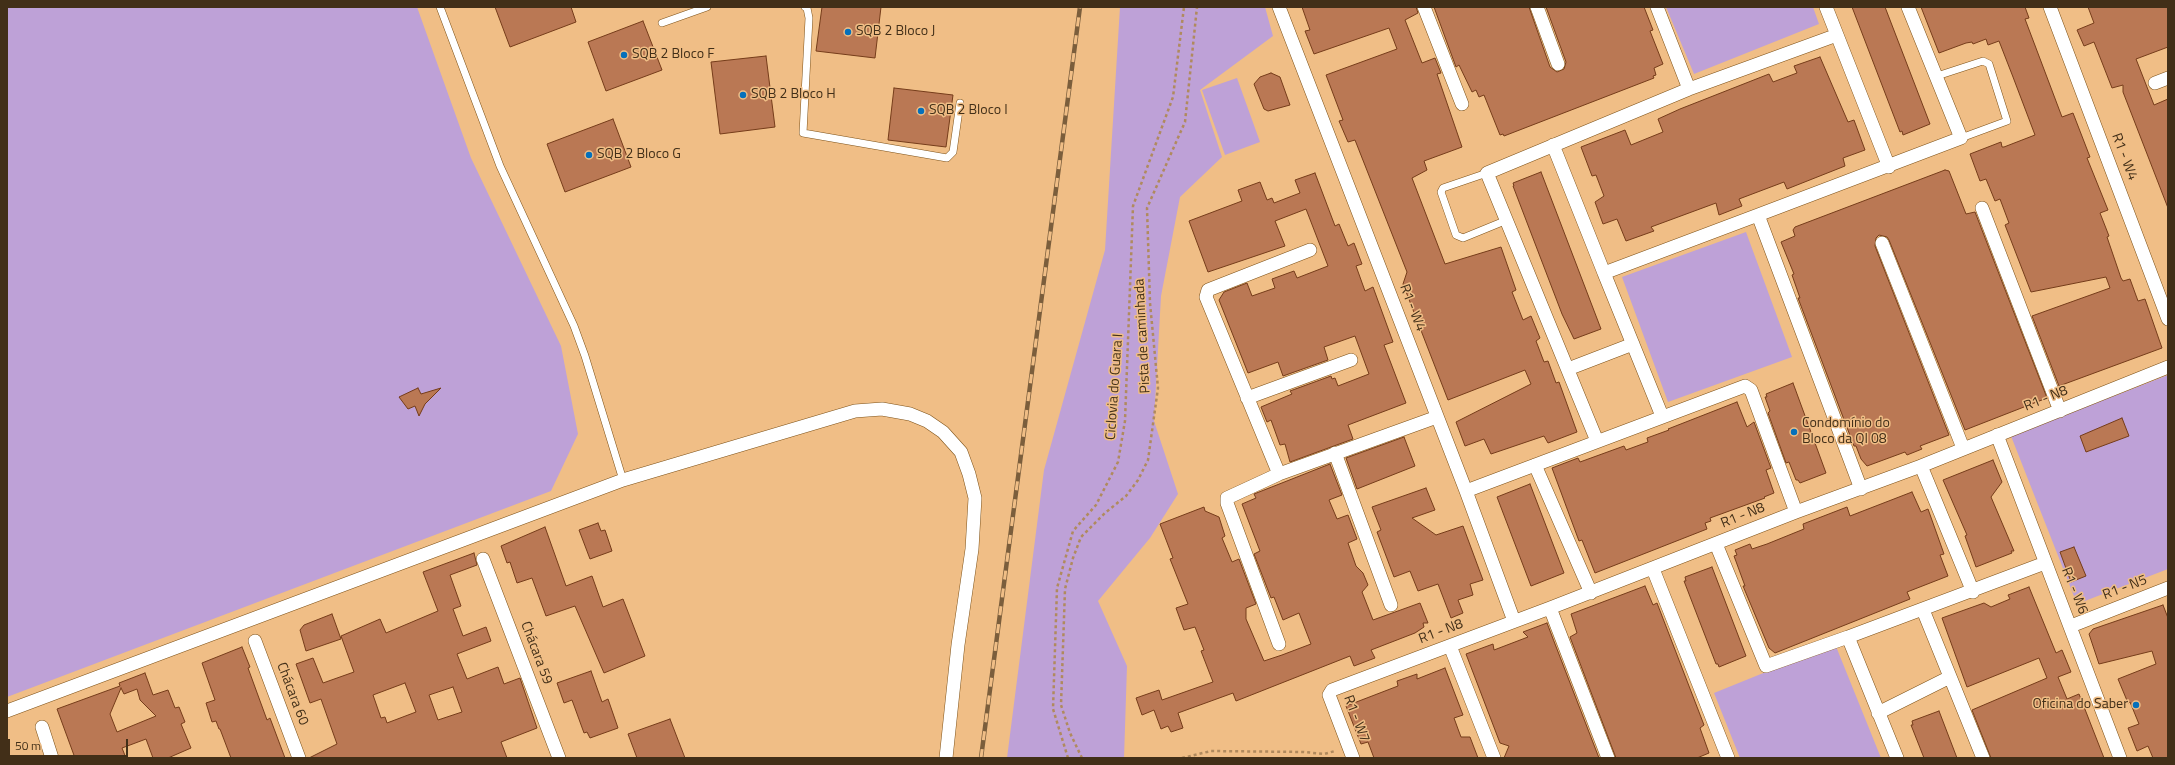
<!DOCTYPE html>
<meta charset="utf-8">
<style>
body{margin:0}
#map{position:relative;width:2175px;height:765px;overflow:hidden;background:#f0be86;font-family:"Titillium Web",sans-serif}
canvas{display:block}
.frame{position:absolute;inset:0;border:8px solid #422f18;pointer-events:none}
.scale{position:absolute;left:8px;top:739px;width:120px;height:18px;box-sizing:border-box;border:2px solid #422f18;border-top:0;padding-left:5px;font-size:12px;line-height:14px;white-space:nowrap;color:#422f18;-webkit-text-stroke:3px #f0be86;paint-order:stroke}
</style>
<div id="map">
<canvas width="2175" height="765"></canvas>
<div class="frame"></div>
<div class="scale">50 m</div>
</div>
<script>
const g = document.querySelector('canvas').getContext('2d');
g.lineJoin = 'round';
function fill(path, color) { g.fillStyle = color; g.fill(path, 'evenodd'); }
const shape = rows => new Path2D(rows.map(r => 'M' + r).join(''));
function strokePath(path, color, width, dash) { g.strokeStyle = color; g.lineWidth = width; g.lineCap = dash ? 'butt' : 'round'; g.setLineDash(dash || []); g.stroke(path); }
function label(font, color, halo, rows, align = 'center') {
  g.font = font + ' "Titillium Web",sans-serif'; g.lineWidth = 3; g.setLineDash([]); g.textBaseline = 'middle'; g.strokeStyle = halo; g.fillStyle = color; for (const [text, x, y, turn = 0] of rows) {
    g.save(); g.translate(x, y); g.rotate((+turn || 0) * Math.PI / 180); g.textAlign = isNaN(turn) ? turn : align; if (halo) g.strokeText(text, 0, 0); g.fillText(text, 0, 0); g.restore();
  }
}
fill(shape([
 [7,7,417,7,471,158,561,346,578,434,551,491,7,697],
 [1120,7,1265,7,1273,36,1200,90,1222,157,1180,197,1161,296,1154,421,1178,494,1150,538,1098,601,1127,666,1124,758,1007,758,1044,470,1105,250],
 [1666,7,1813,7,1819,24,1694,74],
 [1237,78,1260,142,1225,155,1202,90],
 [1746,232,1792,357,1668,402,1622,277],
 [2168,375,2168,569,2077,604,2011,436],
 [1835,644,1881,758,1740,758,1714,693]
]), '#bea1d7');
const building = shape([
 [495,7,571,7,576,22,510,47,495,7],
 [822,7,881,7,875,58,816,51,822,7],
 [1302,7,1416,7,1418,13,1405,20,1422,63,1435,58,1441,73,1437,74,1462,147,1424,161,1427,170,1412,178,1445,264,1501,247,1516,290,1512,292,1523,320,1531,316,1540,338,1536,341,1544,362,1548,361,1556,383,1559,382,1577,432,1548,443,1544,436,1491,454,1484,439,1465,446,1456,422,1531,384,1525,370,1448,400,1403,284,1407,272,1355,140,1348,142,1339,121,1343,120,1326,75,1397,49,1389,28,1314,54,1305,31,1310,30,1302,7],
 [1434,7,1529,7,1550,67,1557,72,1564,69,1566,62,1546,7,1644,7,1653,30,1650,31,1663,64,1654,68,1656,75,1653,76,1654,78,1504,136,1503,134,1500,135,1484,95,1479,97,1476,90,1472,92,1459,65,1456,67,1434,7],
 [1852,7,1885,7,1930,124,1903,135,1902,131,1900,132,1852,7],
 [1921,7,2025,7,2029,18,2025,19,2062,117,2073,113,2090,157,2087,158,2108,210,2100,213,2109,236,2107,237,2121,278,2123,281,2130,279,2138,301,2145,299,2162,348,2059,386,2032,316,2110,288,2106,277,2031,292,2005,225,2009,223,2000,199,1995,201,1986,179,1980,181,1970,154,2001,142,2002,147,2004,147,2035,135,2013,77,1999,41,1988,45,1986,39,1973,44,1972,42,1966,43,1939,53,1921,7],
 [2088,7,2168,7,2168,47,2136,59,2154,105,2168,99,2168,208,2123,92,2123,85,2112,88,2094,42,2084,46,2077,30,2094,23,2088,7],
 [643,21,662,70,606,91,588,42,643,21],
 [766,56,775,127,720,134,711,62,766,56],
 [1820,57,1848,122,1854,120,1865,150,1843,158,1845,166,1787,189,1784,182,1739,199,1742,206,1719,215,1716,203,1651,227,1654,231,1626,241,1617,219,1603,224,1595,202,1604,196,1596,175,1592,176,1581,147,1625,130,1631,145,1663,132,1658,119,1680,109,1769,74,1773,82,1797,73,1794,66,1820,57],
 [1271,73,1280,77,1290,105,1268,111,1264,109,1254,84,1260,77,1271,73],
 [894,88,953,95,946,147,888,140,894,88],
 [613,119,631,167,565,192,547,144,613,119],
 [1945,170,1949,171,1966,214,1975,212,2047,398,1965,430,1889,240,1887,237,1879,235,1876,238,1875,246,1949,435,1920,446,1922,449,1907,455,1905,452,1867,466,1861,459,1856,446,1854,446,1798,298,1800,298,1792,275,1794,274,1781,242,1795,236,1793,230,1795,227,1945,170],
 [1541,172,1601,329,1574,339,1562,314,1513,186,1514,186,1513,183,1541,172],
 [1315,173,1335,226,1339,224,1348,246,1354,243,1362,264,1356,266,1365,291,1373,287,1393,342,1384,345,1406,403,1348,425,1353,439,1290,462,1285,444,1280,445,1271,420,1267,422,1261,407,1292,394,1290,391,1331,376,1332,379,1335,378,1338,386,1369,374,1355,336,1324,347,1328,360,1283,376,1278,362,1248,373,1219,300,1224,292,1247,283,1252,296,1275,288,1272,279,1294,271,1297,278,1328,266,1306,209,1275,221,1285,246,1208,272,1189,221,1242,201,1238,190,1260,182,1267,200,1272,198,1274,203,1300,193,1295,180,1315,173],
 [1793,383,1826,473,1800,483,1798,480,1796,480,1789,462,1786,463,1768,413,1770,411,1765,397,1767,397,1766,394,1793,383],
 [418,388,421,394,441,388,425,404,419,416,415,406,408,409,399,397,418,388],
 [1737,402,1747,427,1754,422,1771,468,1766,470,1774,493,1764,497,1765,498,1710,518,1711,521,1705,523,1707,529,1595,573,1582,540,1579,541,1552,468,1578,458,1580,462,1624,446,1626,450,1648,442,1647,438,1669,430,1668,429,1737,402],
 [2122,418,2129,436,2086,452,2080,436,2122,418],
 [1404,437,1415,466,1357,489,1346,458,1404,437],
 [1993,460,2002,482,1991,497,2014,551,2011,551,2012,553,1976,567,1965,536,1967,535,1943,480,1993,460],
 [1330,464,1342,495,1329,500,1337,519,1348,515,1357,539,1348,543,1356,566,1363,573,1368,585,1362,592,1373,620,1420,603,1428,623,1423,623,1424,627,1415,633,1371,650,1375,658,1354,666,1350,656,1236,701,1233,693,1178,713,1183,728,1171,732,1168,726,1161,729,1154,710,1142,715,1136,698,1159,690,1162,700,1213,682,1201,651,1204,650,1195,627,1184,630,1176,608,1188,604,1170,559,1173,558,1160,524,1204,507,1205,511,1219,517,1225,536,1222,538,1232,562,1239,559,1256,604,1246,608,1246,619,1264,661,1282,655,1311,644,1299,613,1283,620,1274,597,1271,598,1254,554,1260,551,1242,504,1256,498,1254,494,1330,464],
 [1530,484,1564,573,1531,586,1497,497,1530,484],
 [1426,488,1435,510,1412,518,1436,535,1463,526,1483,580,1470,584,1473,595,1458,600,1463,613,1451,618,1438,584,1418,591,1410,571,1394,577,1377,532,1381,530,1372,507,1426,488],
 [1912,492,1921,512,1928,509,1944,554,1940,555,1948,576,1907,592,1910,599,1775,653,1769,648,1743,586,1745,586,1734,556,1737,555,1735,550,1750,544,1752,549,1767,544,1804,529,1803,524,1847,507,1850,516,1912,492],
 [598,523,601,531,605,530,612,551,590,559,579,530,598,523],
 [545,527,566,586,592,576,603,607,623,599,645,656,604,673,575,606,546,616,532,578,517,583,510,562,507,563,501,546,545,527],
 [2074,547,2086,576,2071,582,2060,552,2074,547],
 [474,553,477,565,450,575,461,606,453,609,463,636,486,627,491,641,457,654,467,679,498,667,504,684,520,678,537,728,501,742,507,758,309,758,337,744,321,699,310,703,296,664,313,658,323,683,354,672,341,636,380,619,386,633,438,611,423,572,474,553],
 [405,683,416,712,387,723,385,717,381,718,373,695,405,683],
 [453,687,462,712,438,720,429,695,453,687],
 [1712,567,1746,656,1719,667,1718,664,1716,664,1684,581,1686,581,1685,577,1712,567],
 [1645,586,1653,605,1657,603,1704,725,1700,728,1709,753,1697,758,1616,758,1570,637,1577,633,1571,614,1645,586],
 [2029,587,2056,653,2062,650,2071,672,2058,677,2067,699,2079,694,2104,758,1991,758,1972,710,2047,678,2039,658,1967,687,1942,618,1984,603,1991,607,2010,599,2008,595,2029,587],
 [2163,605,2168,618,2168,758,2153,758,2148,746,2137,751,2128,728,2139,724,2130,702,2128,703,2118,679,2156,664,2152,651,2099,664,2089,634,2093,629,2163,605],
 [332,614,341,639,306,651,300,630,304,625,332,614],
 [1547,623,1555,644,1599,758,1504,758,1509,746,1500,743,1466,654,1493,644,1494,650,1528,637,1523,632,1547,623],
 [242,647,250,667,248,668,267,720,270,718,285,758,231,758,220,729,219,729,216,721,212,722,206,703,215,700,202,663,242,647],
 [1445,668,1463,715,1454,718,1458,729,1461,737,1470,737,1478,758,1374,758,1368,742,1361,744,1346,706,1398,686,1397,681,1417,674,1417,679,1445,668],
 [591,671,602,702,608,699,618,728,590,738,587,732,584,733,572,700,564,703,557,683,591,671],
 [145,673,153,695,168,690,175,708,179,707,185,722,181,724,191,748,168,758,153,758,146,739,122,748,126,758,75,758,57,709,120,686,119,683,145,673],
 [121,688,124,694,137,689,140,700,156,716,117,732,110,714,121,688],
 [1939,711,1957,758,1924,758,1911,725,1913,725,1912,721,1939,711],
 [670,719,685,758,637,758,628,734,670,719]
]);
fill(building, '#ba7854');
strokePath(building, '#753c1a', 1);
const lane = shape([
 [440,7,500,166,574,326,585,356,623,480],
 [805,7,807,8,809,18,803,133,947,158,953,152,960,103],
 [662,23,707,7],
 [1937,76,1983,61,1989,64,2007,121,1961,138],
 [1487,173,1443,188,1441,192,1456,235,1463,238,1507,220]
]);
const street = shape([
 [1279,7,1466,491,1514,621],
 [1424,7,1462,104],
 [1537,7,1558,64],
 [1657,7,1689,89],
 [1826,7,1889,167],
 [2050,7,2168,319],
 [2155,83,2168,78],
 [1553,145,1604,273,1758,215],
 [1982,208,2060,411],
 [1882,243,1963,448],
 [1604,273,1662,416],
 [1568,369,1633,344],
 [1247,398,1351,360],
 [1997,435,2120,758],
 [1597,441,1487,173,1689,89,1837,35],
 [1335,453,1391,605],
 [1535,465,1591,593],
 [1921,466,1973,592],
 [1279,474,1206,297,1208,290,1310,250],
 [1861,489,1758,215,1961,138,1908,7],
 [1466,491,1745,386,1751,390,1796,512],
 [1716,544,1766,666,1848,637],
 [483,559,559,758],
 [1653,569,1728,758],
 [1550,608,1608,758],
 [1923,610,1983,758],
 [2071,626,2168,588],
 [255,641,299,758],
 [1279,644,1227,503,1227,498,1279,474,1437,417],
 [1450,646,1494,758],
 [7,711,623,480,855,411,882,409,910,414,927,421,943,432,961,452,969,474,975,498,972,549,958,645,946,758],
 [1878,713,1950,677],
 [42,727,52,758],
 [1353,758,1329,695,1332,690,1550,608,1796,512,1921,466,2168,367],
 [1897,758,1848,637,2045,563]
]);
strokePath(lane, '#7e5218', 8);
strokePath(street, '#7e5218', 14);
strokePath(shape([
 [1068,758,1053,709,1057,588,1073,531,1096,505,1118,462,1125,421,1133,206,1173,97,1184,7],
 [1082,758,1070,733,1061,705,1065,589,1073,558,1081,537,1105,513,1126,496,1138,480,1148,460,1158,388,1150,303,1147,208,1185,122,1197,7],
 [1182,758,1211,751,1304,752,1324,754,1335,751]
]), '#b08a5e', 2.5, [3, 3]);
strokePath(lane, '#fff', 7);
strokePath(street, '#fff', 13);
const rail = shape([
 [981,758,1080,7]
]);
strokePath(rail, '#7b5e3c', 4.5);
strokePath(rail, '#f0be86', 3, [9]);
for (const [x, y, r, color] of [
 [848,32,4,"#0670bb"],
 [624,55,4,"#0670bb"],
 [743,95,4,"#0670bb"],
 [921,111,4,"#0670bb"],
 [589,155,4,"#0670bb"],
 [1794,432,4,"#0670bb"],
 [2136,705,4,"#0670bb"]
]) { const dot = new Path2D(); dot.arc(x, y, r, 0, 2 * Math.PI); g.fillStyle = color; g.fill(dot); strokePath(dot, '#f0be86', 1.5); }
label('14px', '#422f18', '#f0be86', [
 ["SQB 2 Bloco J",856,32],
 ["SQB 2 Bloco F",632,55],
 ["SQB 2 Bloco H",751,95],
 ["SQB 2 Bloco I",929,111],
 ["SQB 2 Bloco G",597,155],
 ["Condomínio do",1802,424],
 ["Bloco da QI 08",1802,440],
 ["Oficina do Saber",2128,705,"right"]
], 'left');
label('14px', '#422f18', '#f0be86', [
 ["R1 - W4",2124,157,69],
 ["R1 - W4",1412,308,69],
 ["Pista de caminhada",1143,336,-93],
 ["Ciclovia do Guara I",1115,387,-86],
 ["R1 - N8",2046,399,-22],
 ["R1 - N8",1743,516,-22],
 ["R1 - N5",2125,588,-21],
 ["R1 - W6",2074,591,68],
 ["R1 - N8",1441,632,-21],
 ["Chácara 59",536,653,69],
 ["Chácara 60",292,694,69],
 ["R1 - W7",1356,719,69]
]);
</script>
